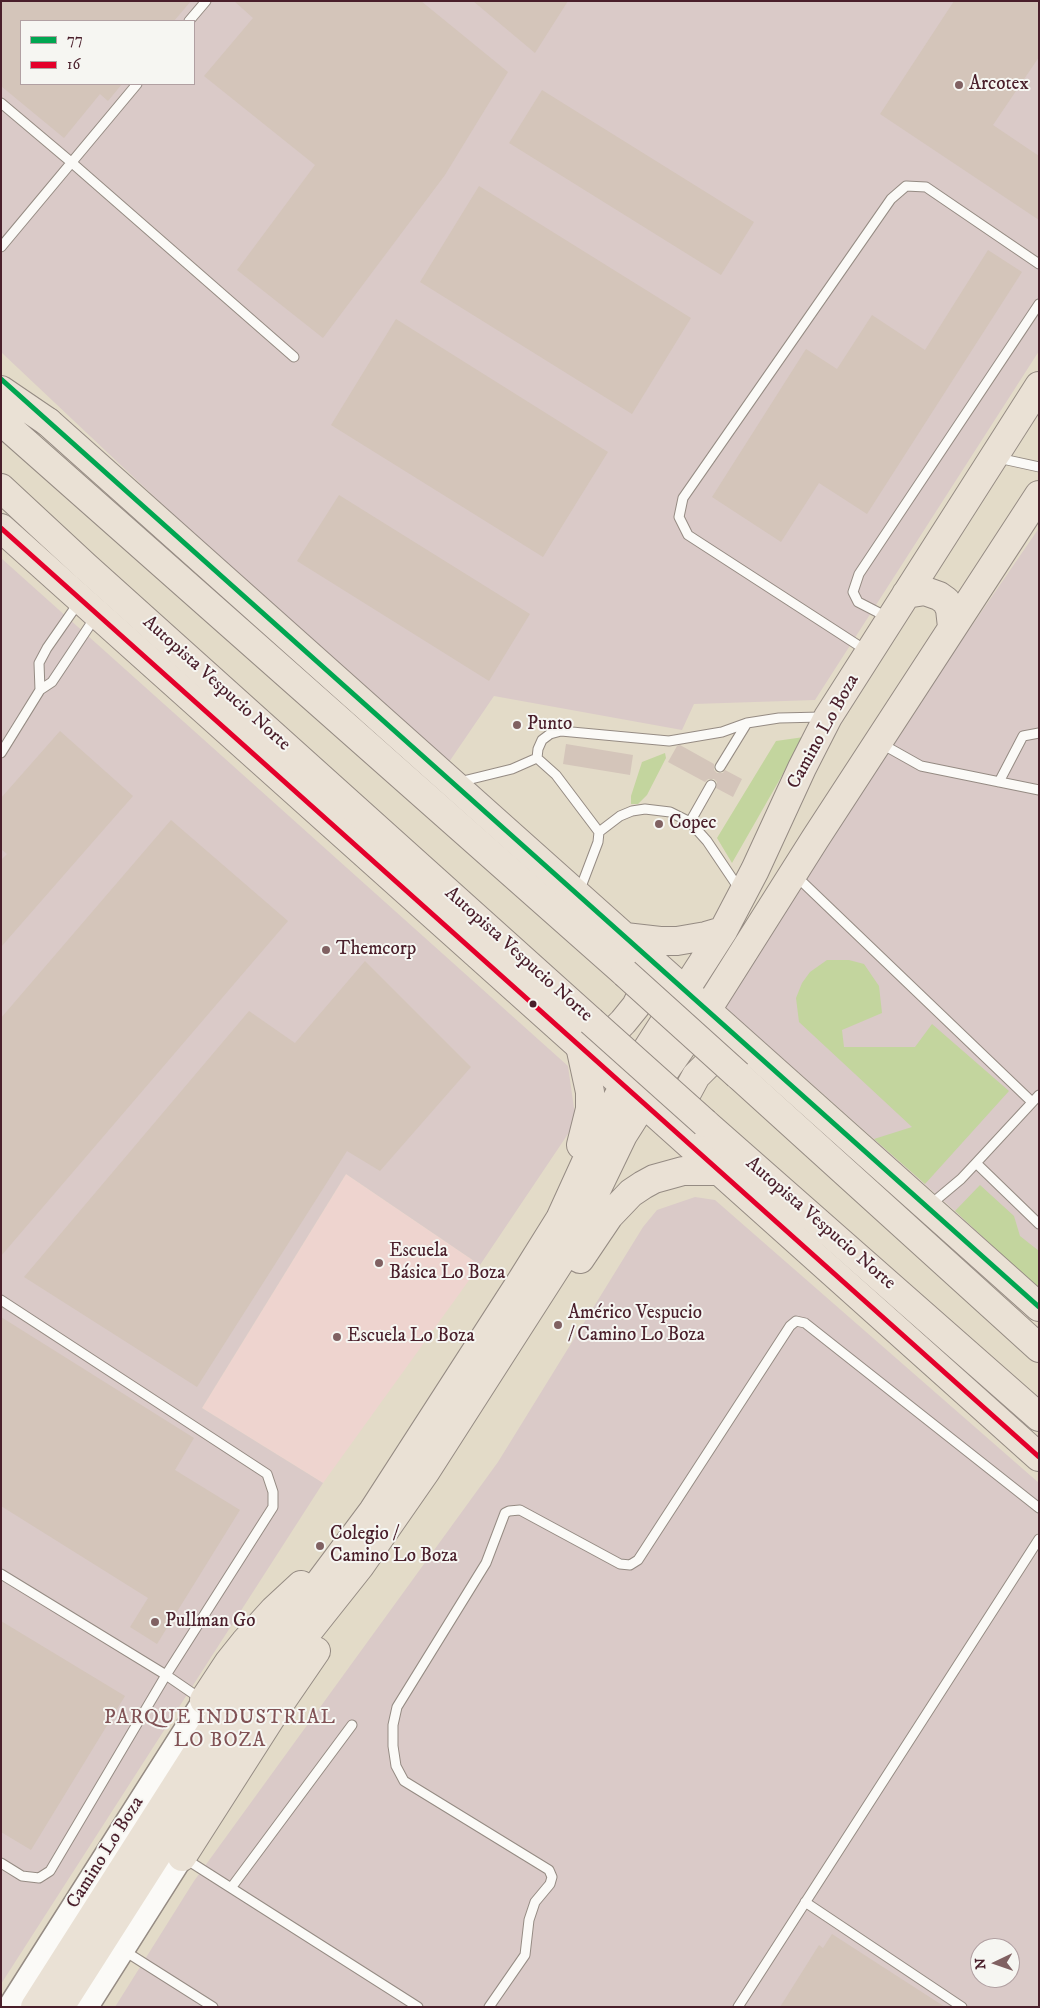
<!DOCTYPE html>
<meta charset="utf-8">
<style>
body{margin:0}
#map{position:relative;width:1040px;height:2008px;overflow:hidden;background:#e3dbc8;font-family:"IM FELL DW Pica",serif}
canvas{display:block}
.frame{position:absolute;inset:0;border:2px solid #4a1f2b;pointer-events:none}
.legend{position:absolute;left:20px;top:20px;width:175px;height:65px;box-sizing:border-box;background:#f6f6f2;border:1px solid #b1a0a2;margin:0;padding:6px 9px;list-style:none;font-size:15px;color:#4a1f2b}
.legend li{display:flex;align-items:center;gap:10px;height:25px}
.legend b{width:25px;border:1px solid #b1a0a2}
.north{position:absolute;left:970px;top:1938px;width:50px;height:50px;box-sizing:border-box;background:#f6f6f2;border:1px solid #b1a0a2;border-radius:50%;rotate:267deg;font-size:14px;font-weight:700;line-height:20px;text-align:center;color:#4a1f2b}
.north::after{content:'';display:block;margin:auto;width:18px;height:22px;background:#806162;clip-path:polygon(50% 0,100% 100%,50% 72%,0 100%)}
</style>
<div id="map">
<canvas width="1040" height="2008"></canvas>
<div class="frame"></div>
<ul class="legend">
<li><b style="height:6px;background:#00a651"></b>77</li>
<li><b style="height:6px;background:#e4002b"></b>16</li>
</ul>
<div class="north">N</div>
</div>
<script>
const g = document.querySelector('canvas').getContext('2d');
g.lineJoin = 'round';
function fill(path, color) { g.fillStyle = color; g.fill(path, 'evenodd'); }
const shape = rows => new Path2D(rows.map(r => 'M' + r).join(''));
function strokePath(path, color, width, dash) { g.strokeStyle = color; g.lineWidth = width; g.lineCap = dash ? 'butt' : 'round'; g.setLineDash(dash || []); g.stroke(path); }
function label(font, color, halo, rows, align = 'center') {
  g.font = font + ' "IM FELL DW Pica",serif'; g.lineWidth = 4; g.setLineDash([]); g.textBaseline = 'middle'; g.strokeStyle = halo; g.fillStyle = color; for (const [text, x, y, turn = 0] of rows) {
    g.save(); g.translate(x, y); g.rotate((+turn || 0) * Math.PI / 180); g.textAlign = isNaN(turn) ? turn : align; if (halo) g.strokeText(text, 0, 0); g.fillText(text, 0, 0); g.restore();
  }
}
fill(shape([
 [346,1174,480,1265,323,1483,202,1408]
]), '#eed4cf');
fill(shape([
 [1,1,1039,1,1039,351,815,700,694,704,682,730,494,696,449,762,216,555,1,352],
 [21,21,194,21,194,84,21,84],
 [1039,528,1039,1289,955,1211,725,1007,872,771],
 [1,558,568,1066,576,1122,480,1265,346,1174,202,1408,323,1483,1,1984],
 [695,1197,715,1200,1039,1483,1039,2007,115,2007,194,1881,498,1462,643,1227,657,1210],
 [980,1948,1010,1948,1010,1978,980,1978]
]), '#dacac8');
fill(shape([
 [804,737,732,863,717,838,776,741],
 [665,753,666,758,647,795,638,804,631,804,631,796,642,762],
 [827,960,849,960,864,964,879,986,882,1013,842,1030,844,1047,915,1047,932,1024,1009,1091,925,1184,874,1139,912,1127,799,1022,796,998,802,983,810,972],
 [980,1185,1014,1216,1020,1236,1039,1251,1039,1289,955,1211]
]), '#c3d59e');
fill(shape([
 [1,1,191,1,174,21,21,21,21,84,122,84,108,101,100,94,64,138,1,86],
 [234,1,421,1,508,72,445,175,323,338,237,270,315,165,204,76,253,18],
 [473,1,568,1,535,53],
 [954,1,1039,1,1039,57,993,125,1039,156,1039,220,880,114],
 [542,90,754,222,721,275,509,143],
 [479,186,691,318,632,414,420,282],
 [988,250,1022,272,867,514,819,483,781,542,712,497,806,349,837,369,872,315,925,350],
 [396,319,608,452,543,557,331,425],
 [339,495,530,614,489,681,297,561],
 [60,731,133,796,1,947,1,860,7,854,1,849,1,798],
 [566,744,633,755,630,775,563,764],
 [680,745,714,764,714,770,717,773,723,773,725,770,742,779,733,797,716,788,717,782,714,779,708,779,705,782,668,762,677,746],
 [171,820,288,921,1,1256,1,1018],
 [365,961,471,1067,380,1171,347,1151,197,1387,24,1277,249,1011,295,1043],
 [1,1317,194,1438,175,1470,240,1510,157,1644,130,1627,148,1598,1,1506],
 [1,1621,125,1696,31,1850,1,1832],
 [832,1934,945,2007,780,2007,819,1945,823,1948]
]), '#d4c5ba');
const service = shape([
 [189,21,206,1],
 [1,103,71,162,294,357],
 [1,247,137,84],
 [998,458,1039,467],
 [889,618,858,602,853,592,859,574,1039,304],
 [867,651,688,535,679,517,683,498,891,199,906,186,926,187,1039,264],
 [40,690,39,663,47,648,79,602],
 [880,743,921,766,1039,790],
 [1,753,40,690,52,682,96,616],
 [537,758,538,749,542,740,550,734,561,731,669,741,722,732,747,723,779,718,822,717],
 [537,758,556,775,599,832],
 [720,767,747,723],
 [459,782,512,769,537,758],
 [999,782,1023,736,1039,733],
 [690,822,711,785],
 [795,875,1032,1102],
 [579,892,598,842,599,832,620,816,632,811,645,809,670,812,690,822,707,841,740,890],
 [1039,1095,976,1163,1039,1224],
 [930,1205,961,1179,976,1163],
 [1,1300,267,1474,273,1492,273,1507,166,1675,50,1871,39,1878,22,1876,1,1863],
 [1,1574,166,1675,201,1699],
 [184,1858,418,2007],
 [231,1888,352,1725],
 [805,1902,962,2007],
 [123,1950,213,2007],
 [489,2007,525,1955,529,1920,535,1902,550,1884,552,1877,549,1870,404,1781,396,1766,393,1746,393,1725,397,1707,486,1563,505,1513,509,1511,520,1510,620,1564,630,1565,638,1560,790,1326,796,1321,805,1323,1039,1508],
 [738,2007,1039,1539]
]);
const tertiary = shape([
 [9,2007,204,1700],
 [87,2007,182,1857]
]);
const primary = shape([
 [48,422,1039,1307],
 [1,528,1039,1457],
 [906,594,925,591,939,596,946,601,950,609,952,627],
 [625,937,660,941,677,941,706,936,723,931],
 [586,1044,611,1034,623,1022,636,1006,645,988,649,968],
 [626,1082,723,931,755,870,802,768,828,717,1039,386],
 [644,1101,707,1010,815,839,1039,495],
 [675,1125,682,1102,696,1076,716,1056,737,1042]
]);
const motorway = shape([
 [1,390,48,422],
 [1,421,625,973],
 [1,488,85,566,591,1021],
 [580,1046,590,1092,590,1109,581,1145],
 [738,1075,1039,1348],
 [705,1123,1039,1417],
 [580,1259,609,1216,631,1193,643,1185,654,1179,683,1171,719,1171],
 [204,1700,229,1662,245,1642,274,1610,301,1585],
 [182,1857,281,1702,316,1651],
 [35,2007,223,1712,373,1511,520,1283,560,1219,606,1118,624,1086],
 [60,2007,243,1720,310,1629,360,1566,426,1471,567,1251,623,1135,644,1102]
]);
strokePath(service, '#958b83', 11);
strokePath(tertiary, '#958b83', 25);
strokePath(primary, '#958b83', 30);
strokePath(motorway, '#958b83', 30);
strokePath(service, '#fbfaf7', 9);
strokePath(tertiary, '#fbfaf7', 22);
strokePath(primary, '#eae1d5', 28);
strokePath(motorway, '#eae1d5', 28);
const motorwayBridge = shape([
 [625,973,738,1075],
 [591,1021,705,1123]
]);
strokePath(motorwayBridge, '#958b83', 30, []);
strokePath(motorwayBridge, '#eae1d5', 28);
strokePath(shape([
 [1,379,1039,1307]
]), '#00a651', 5);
strokePath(shape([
 [1,528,1039,1457]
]), '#e4002b', 5);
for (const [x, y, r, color] of [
 [959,85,5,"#806162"],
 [517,725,5,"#806162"],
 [659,824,5,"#806162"],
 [326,950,5,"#806162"],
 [533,1004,4.5,"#4a1f2b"],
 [379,1263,5,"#806162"],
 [558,1325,5,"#806162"],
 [337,1337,5,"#806162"],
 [320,1546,5,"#806162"],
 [155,1622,5,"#806162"]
]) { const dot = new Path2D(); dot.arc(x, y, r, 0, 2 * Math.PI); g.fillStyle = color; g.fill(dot); strokePath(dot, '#f6f6f2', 2); }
label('19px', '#4a1f2b', '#f6f6f2', [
 ["Arcotex",969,85],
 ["Punto",527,725],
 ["Copec",669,824],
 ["Themcorp",336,950],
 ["Escuela",389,1252],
 ["Básica Lo Boza",389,1274],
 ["Américo Vespucio",568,1314],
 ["/ Camino Lo Boza",568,1336],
 ["Escuela Lo Boza",347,1337],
 ["Colegio /",330,1535],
 ["Camino Lo Boza",330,1557],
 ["Pullman Go",165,1622]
], 'left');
label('19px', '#4a1f2b', '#f6f6f2', [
 ["Autopista Vespucio Norte",216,684,42],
 ["Camino Lo Boza",824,732,-61],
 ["Autopista Vespucio Norte",518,955,42],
 ["Autopista Vespucio Norte",820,1224,41],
 ["Camino Lo Boza",106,1853,-58]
]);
g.letterSpacing = '1px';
label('20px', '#815255', '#f6f6f2', [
 ["PARQUE INDUSTRIAL",220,1719],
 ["LO BOZA",220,1742]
]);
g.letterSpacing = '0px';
</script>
